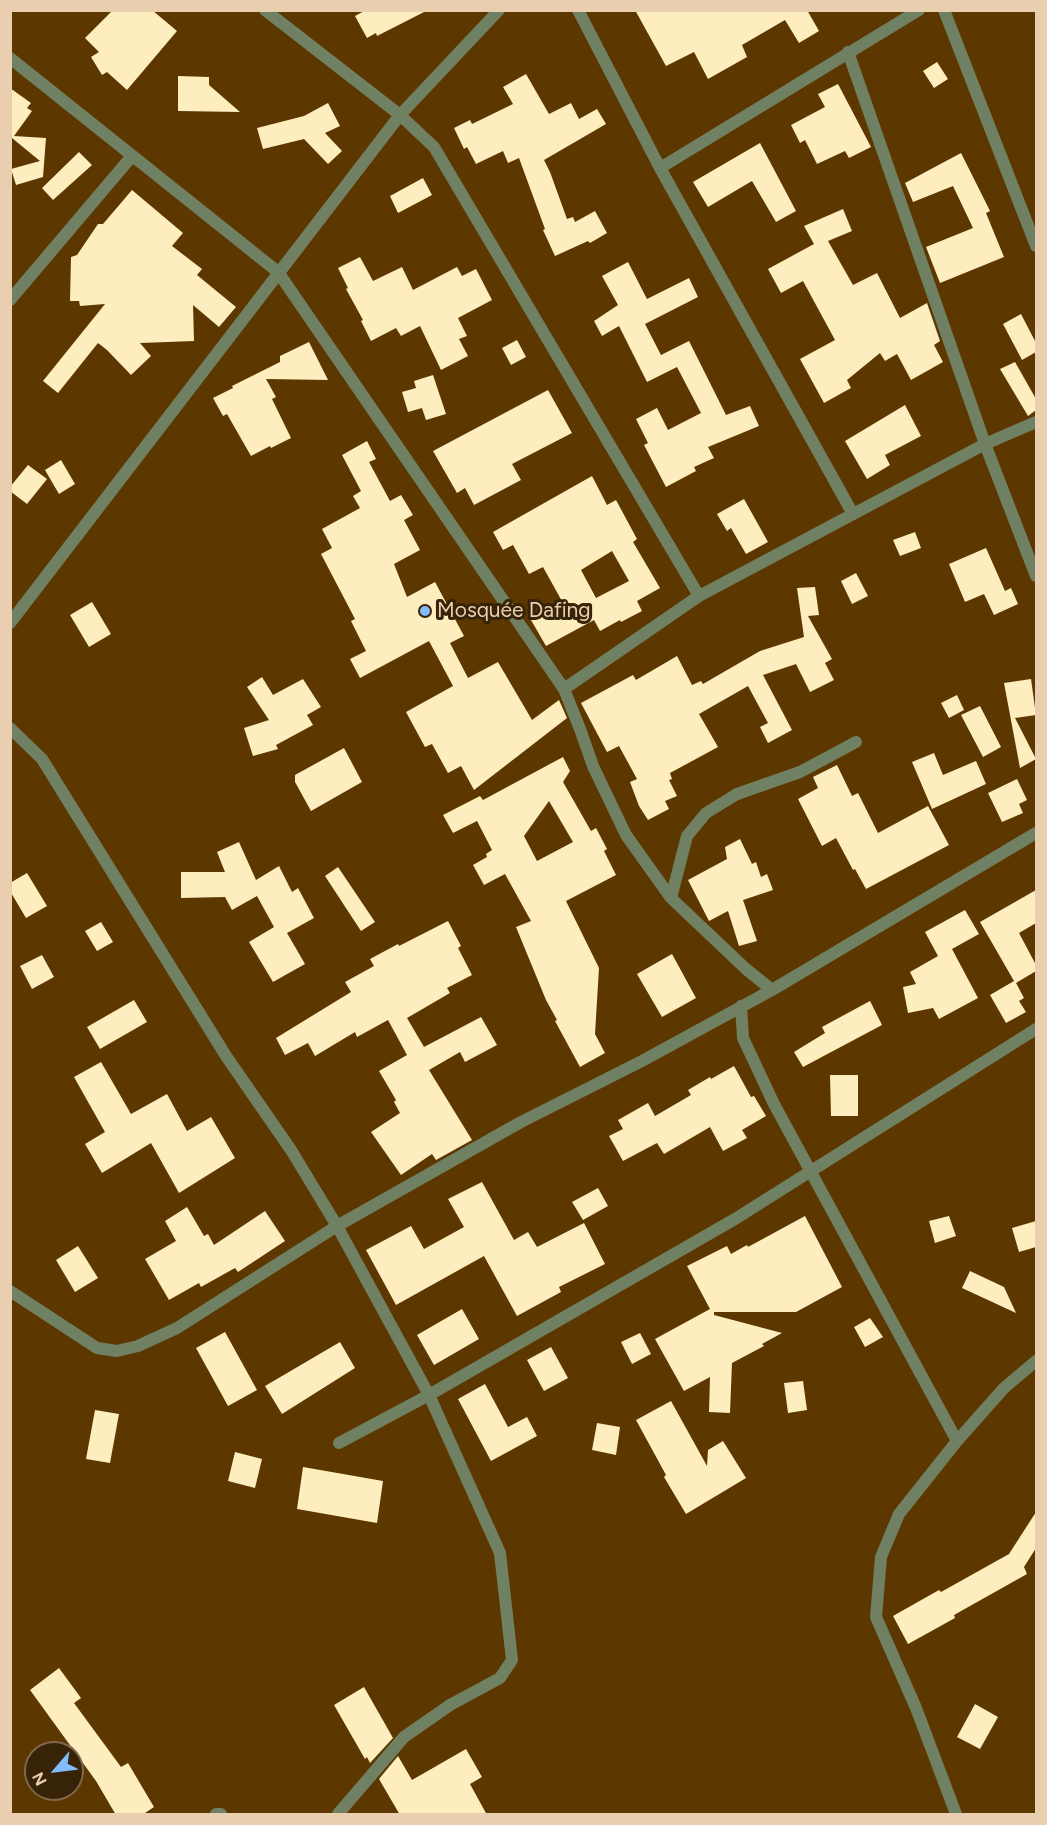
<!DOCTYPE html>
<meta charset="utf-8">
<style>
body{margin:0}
#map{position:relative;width:1047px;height:1825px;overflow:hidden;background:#5c3800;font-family:Figtree,sans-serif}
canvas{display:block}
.frame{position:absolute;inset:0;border:12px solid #e9ceaf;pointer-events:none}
.north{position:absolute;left:24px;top:1741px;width:60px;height:60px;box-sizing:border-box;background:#372307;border:2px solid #7e674a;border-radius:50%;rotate:242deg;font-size:16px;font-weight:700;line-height:24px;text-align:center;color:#e9ceaf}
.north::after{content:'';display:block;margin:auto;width:21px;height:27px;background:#83bcfb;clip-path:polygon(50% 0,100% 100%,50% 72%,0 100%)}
</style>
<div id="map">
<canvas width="1047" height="1825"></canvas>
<div class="frame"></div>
<div class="north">N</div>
</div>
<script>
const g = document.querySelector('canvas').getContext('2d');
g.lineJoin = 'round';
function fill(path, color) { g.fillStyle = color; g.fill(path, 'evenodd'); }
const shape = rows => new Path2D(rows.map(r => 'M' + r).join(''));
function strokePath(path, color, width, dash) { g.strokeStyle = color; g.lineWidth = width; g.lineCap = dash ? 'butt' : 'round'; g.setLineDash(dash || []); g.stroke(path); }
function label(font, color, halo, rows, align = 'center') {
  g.font = font + ' Figtree,sans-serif'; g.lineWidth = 6; g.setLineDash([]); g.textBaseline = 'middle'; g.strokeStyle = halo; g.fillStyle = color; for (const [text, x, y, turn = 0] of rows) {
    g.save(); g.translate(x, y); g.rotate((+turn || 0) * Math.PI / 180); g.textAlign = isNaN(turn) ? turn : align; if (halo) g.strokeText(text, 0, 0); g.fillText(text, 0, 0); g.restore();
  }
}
fill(shape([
 [113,10,152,10,177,31,127,90,107,72,102,75,91,57,99,52,85,38],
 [366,10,428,10,377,36,376,33,367,38,355,16],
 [635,10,807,10,819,31,799,43,785,20,742,45,747,57,708,79,694,52,666,66],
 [937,62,948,79,934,88,923,71],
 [526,74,549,114,571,103,579,119,597,109,606,124,544,160,550,172,567,219,573,217,575,222,595,211,607,233,590,243,588,241,555,256,543,230,545,229,519,158,508,163,503,151,476,164,467,147,464,149,454,128,470,120,472,124,513,104,503,87],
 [178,76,209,77,209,85,240,112,178,111],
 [838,84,871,147,849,158,845,151,817,164,805,140,800,143,791,125,825,107,818,94],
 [10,88,31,103,27,108,32,111,14,136,46,138,43,177,16,185,11,169,40,161,12,138,10,140],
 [328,103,340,126,325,133,342,151,328,164,304,139,263,149,257,128,304,116],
 [760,143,796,211,776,222,752,181,708,207,693,182],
 [79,152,92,165,53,200,42,188],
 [961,153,990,211,986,213,1004,257,940,283,926,247,973,228,953,186,913,202,905,183],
 [423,178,432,195,398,213,390,196],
 [132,190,183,233,172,246,202,269,197,275,236,307,219,327,193,305,194,341,140,343,151,356,131,375,107,350,98,343,58,393,43,381,105,304,80,306,79,301,70,301,71,257,77,255,98,224,103,224],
 [843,209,852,231,828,241,853,285,877,273,900,318,927,303,940,341,934,345,943,362,911,380,897,354,885,361,880,353,847,380,851,388,824,403,800,359,835,340,803,281,781,293,768,269,814,244,804,226],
 [360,257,373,281,402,267,413,290,457,267,462,276,476,269,492,300,458,318,467,336,459,339,468,356,441,370,420,326,401,336,396,328,371,341,361,321,363,320,346,289,348,288,338,268],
 [628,262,647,299,689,278,698,297,645,324,661,355,689,341,726,415,750,406,759,426,708,447,714,458,694,467,696,471,666,487,644,445,648,443,636,419,657,408,668,430,701,413,677,367,647,382,619,326,602,336,594,321,618,305,602,276],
 [1021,314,1036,343,1036,352,1022,360,1003,324],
 [517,340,526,357,511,365,502,348],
 [309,342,328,380,266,379,276,397,272,399,291,438,271,448,270,446,251,456,227,414,223,416,213,398,233,388,232,386,280,362,280,356],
 [1015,362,1036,399,1036,410,1028,416,1000,369],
 [433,375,446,414,426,420,422,408,408,412,402,392,416,388,414,381],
 [548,390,572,433,512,464,521,480,474,505,465,488,457,493,433,451],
 [905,405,921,436,885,455,890,465,867,479,845,441],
 [367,441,376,459,369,462,390,501,401,495,413,515,404,520,420,550,394,564,407,597,435,582,464,636,450,643,468,678,498,662,532,720,559,700,567,718,474,790,461,766,448,773,432,744,425,747,406,712,453,686,429,641,360,678,350,659,366,651,351,621,355,619,321,554,332,548,322,529,360,508,353,496,361,491,342,455],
 [61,460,75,484,59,494,45,470],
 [28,465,47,479,27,504,10,491,10,487],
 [592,476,607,505,616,500,637,539,633,542,660,588,637,601,642,611,621,622,620,620,600,631,594,620,546,646,531,620,563,603,543,567,529,574,513,545,503,550,493,532],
 [612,551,629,581,596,598,581,570],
 [744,499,768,542,746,554,731,528,727,531,717,514],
 [915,532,921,548,900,556,893,540],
 [986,548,1005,591,1011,588,1018,604,994,615,984,594,965,602,949,564],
 [856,573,868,596,852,604,841,581],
 [815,587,819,615,808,616,832,659,825,663,834,680,810,692,796,664,763,675,792,730,768,743,760,727,768,723,748,686,699,714,718,747,670,773,672,779,669,780,677,796,665,801,669,809,648,820,639,806,630,782,637,779,619,746,607,752,581,703,633,675,636,680,677,656,692,685,701,681,703,684,760,651,804,637,797,588],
 [92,602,111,634,89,647,70,615],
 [262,677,273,695,303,679,321,707,307,715,313,725,276,745,278,749,253,756,244,728,269,720,247,687],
 [1031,679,1036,715,1015,718,1036,759,1020,768,1004,683],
 [957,695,964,710,949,718,941,703],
 [980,706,1001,747,983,757,961,715],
 [344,748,362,782,311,811,295,782,295,775],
 [934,753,943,775,976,761,986,784,932,809,912,762],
 [563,757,570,771,563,782,591,831,596,828,607,849,604,851,616,875,566,901,599,968,595,1034,605,1053,580,1067,555,1021,557,1020,546,1000,516,927,531,921,505,874,484,885,473,865,487,857,486,854,492,850,477,821,453,833,443,815,480,796,483,800],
 [549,801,573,842,537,861,524,836],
 [837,765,852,796,858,793,878,833,928,806,949,845,866,889,855,869,853,870,836,838,822,846,798,799,818,788,813,777],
 [1017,779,1027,800,1019,804,1023,813,1002,822,988,793],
 [740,839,752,864,756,862,761,877,767,874,773,890,743,900,757,941,739,946,728,911,709,921,688,880,727,859,725,847],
 [239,842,256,880,279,866,292,892,298,888,314,918,287,933,305,964,273,982,249,942,274,927,257,896,232,910,225,897,181,898,181,872,225,872,217,852],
 [338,867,375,922,361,931,325,876],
 [27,873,47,906,26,918,10,891,10,883],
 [1036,890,1036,923,1019,933,1036,965,1036,971,1016,983,1024,998,1019,1001,1026,1012,1006,1023,990,995,1014,981,980,922],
 [965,910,979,934,952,949,978,998,939,1019,933,1008,908,1013,903,987,916,984,910,972,938,956,925,932],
 [448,921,461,946,458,948,472,975,447,988,450,993,407,1018,424,1047,481,1017,497,1045,465,1062,460,1052,429,1070,472,1140,436,1160,432,1154,401,1175,371,1132,400,1113,394,1102,396,1100,379,1071,407,1055,388,1020,357,1037,355,1032,315,1056,308,1043,285,1055,276,1038,351,992,345,982,374,966,370,959,398,944,399,946],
 [101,922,113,942,97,951,85,931],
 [672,954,696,998,662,1017,637,974],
 [42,955,54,977,32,989,20,966],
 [134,1000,147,1022,100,1049,87,1027],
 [870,1001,882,1025,803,1067,794,1052,825,1033,822,1027],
 [101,1062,131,1114,167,1094,187,1131,211,1117,235,1158,179,1193,151,1143,102,1173,85,1144,105,1132,74,1077],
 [734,1066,751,1097,754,1096,766,1116,742,1130,747,1138,723,1151,710,1127,664,1154,657,1143,623,1161,609,1136,623,1129,618,1120,648,1103,655,1116,691,1095,688,1090,710,1077,711,1079],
 [830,1075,858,1075,858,1116,831,1116],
 [482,1182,514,1240,528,1232,537,1247,584,1223,605,1264,559,1287,561,1292,517,1316,484,1256,396,1305,366,1250,411,1226,424,1249,464,1227,448,1199],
 [598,1188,608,1206,583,1220,572,1202],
 [187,1207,204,1236,208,1234,214,1245,265,1211,285,1241,238,1272,235,1268,201,1287,199,1283,169,1300,145,1259,176,1241,165,1221],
 [805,1216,842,1287,796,1312,714,1312,714,1315,782,1333,762,1344,764,1346,732,1363,730,1413,709,1412,710,1377,684,1391,655,1339,710,1309,687,1266,727,1246,731,1254,747,1245,748,1247],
 [949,1216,956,1236,935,1243,929,1221],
 [1036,1221,1036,1247,1019,1252,1012,1228],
 [78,1246,98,1278,75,1292,56,1260],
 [970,1271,1004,1287,1016,1313,962,1288],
 [462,1309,479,1339,434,1365,417,1335],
 [870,1318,883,1337,865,1347,854,1327],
 [225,1332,257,1390,228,1406,196,1348],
 [640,1333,651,1354,632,1364,621,1342],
 [340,1342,355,1368,282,1414,265,1386],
 [551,1347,568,1378,544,1391,527,1360],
 [803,1381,807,1410,788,1413,784,1383],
 [485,1384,508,1427,527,1417,537,1436,491,1461,458,1399],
 [671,1401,707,1466,708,1450,723,1441,746,1478,686,1514,664,1477,666,1475,636,1420],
 [95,1410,119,1414,110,1463,86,1459],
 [597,1423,620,1427,616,1455,592,1450],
 [235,1452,262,1459,255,1488,228,1481],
 [303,1467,383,1481,377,1523,297,1509],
 [1036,1512,1036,1548,1024,1567,1027,1574,954,1615,955,1618,908,1644,893,1616,939,1590,941,1592,1009,1554],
 [59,1668,81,1698,74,1703,121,1767,128,1763,154,1807,142,1815,116,1815,96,1781,30,1690],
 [364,1687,393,1738,370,1763,367,1757,365,1759,334,1705],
 [975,1704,998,1717,980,1749,957,1737],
 [466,1749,482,1777,470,1784,487,1815,400,1815,379,1779,398,1756,412,1780]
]), '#fdedbf');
strokePath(shape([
 [265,10,400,115,434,147,699,596],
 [578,10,660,168,853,514],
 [944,10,1036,246],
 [848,52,985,444,1036,576],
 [10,58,278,272,564,689,580,729,593,766,626,835,671,898,746,969,772,990],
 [660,168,919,10],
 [10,300,132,156],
 [10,623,400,115,499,10],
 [564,689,699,596,985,444,1036,422],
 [10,728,42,759,226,1056,291,1150,337,1226,429,1395,500,1553,512,1660,500,1678,450,1705,404,1737,338,1814],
 [671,898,687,836,706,813,737,794,800,772,856,742],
 [741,1006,743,1038,774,1104,957,1441],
 [10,1291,97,1348,117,1351,138,1346,177,1328,337,1226,521,1122,642,1061,772,990,1036,833],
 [339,1443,429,1395,735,1219,1036,1029],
 [216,1814,221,1814],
 [956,1814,916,1708,876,1617,881,1557,899,1514,957,1441,1004,1388,1036,1361]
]), '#708063', 12);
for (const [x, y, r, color] of [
 [425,611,6,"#83bcfb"]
]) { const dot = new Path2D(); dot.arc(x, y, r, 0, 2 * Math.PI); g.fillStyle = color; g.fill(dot); strokePath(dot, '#372307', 2); }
label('21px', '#e9ceaf', '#372307', [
 ["Mosquée Dafing",437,611]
], 'left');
</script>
